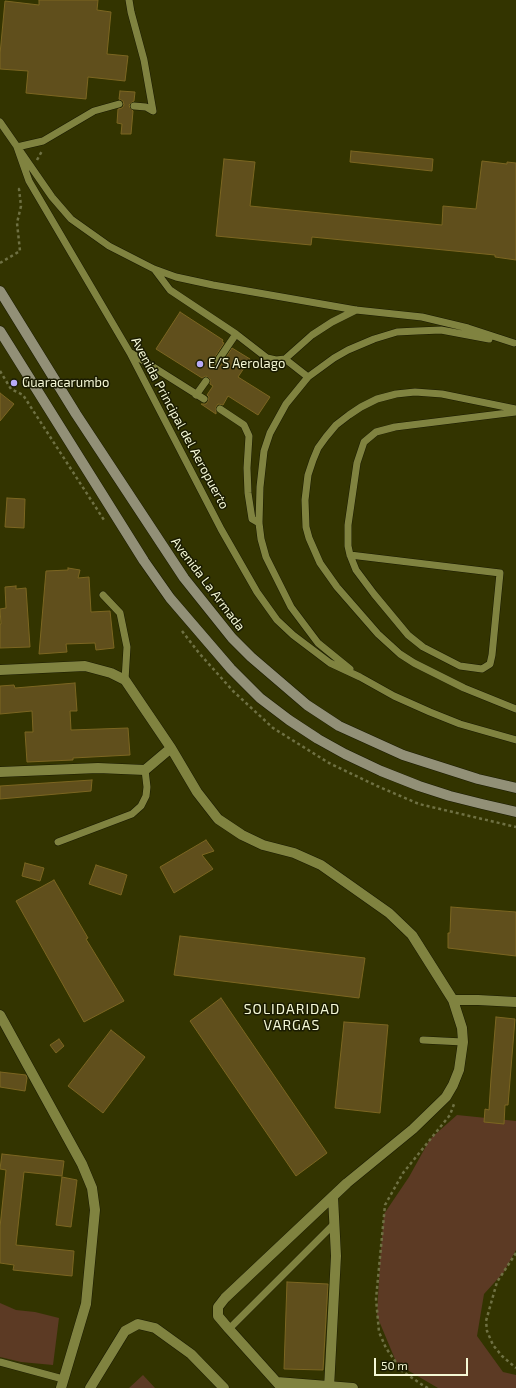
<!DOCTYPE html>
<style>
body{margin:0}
#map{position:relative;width:516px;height:1388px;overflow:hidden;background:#333400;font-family:"Exo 2",sans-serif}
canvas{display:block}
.scale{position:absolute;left:374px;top:1358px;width:94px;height:18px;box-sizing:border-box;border:2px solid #f5f8d6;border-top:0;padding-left:5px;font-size:12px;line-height:14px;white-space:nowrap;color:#f5f8d6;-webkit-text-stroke:3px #1a1b01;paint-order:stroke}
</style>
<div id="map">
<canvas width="516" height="1388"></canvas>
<div class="scale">50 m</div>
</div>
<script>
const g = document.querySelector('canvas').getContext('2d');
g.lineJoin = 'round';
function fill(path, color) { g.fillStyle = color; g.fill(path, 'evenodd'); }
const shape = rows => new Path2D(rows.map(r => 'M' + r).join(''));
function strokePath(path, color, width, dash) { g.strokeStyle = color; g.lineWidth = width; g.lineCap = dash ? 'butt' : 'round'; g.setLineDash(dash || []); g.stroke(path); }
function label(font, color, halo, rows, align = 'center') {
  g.font = font + ' "Exo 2",sans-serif'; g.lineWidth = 3; g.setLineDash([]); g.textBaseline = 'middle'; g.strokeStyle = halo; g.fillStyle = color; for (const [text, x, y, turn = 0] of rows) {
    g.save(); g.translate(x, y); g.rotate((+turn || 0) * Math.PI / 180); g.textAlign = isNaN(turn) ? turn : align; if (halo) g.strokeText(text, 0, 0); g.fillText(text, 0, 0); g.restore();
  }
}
fill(shape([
 [457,1115,516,1121,516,1250,504,1272,484,1294,477,1336,503,1372,516,1375,516,1388,438,1388,397,1364,377,1316,380,1259,384,1214,409,1177,430,1139],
 [0,1303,16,1310,35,1312,59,1318,53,1365,21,1362,0,1357],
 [143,1375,155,1388,129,1388]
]), '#5c3a24');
const building = shape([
 [39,0,98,0,97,10,111,12,107,54,128,56,125,81,88,77,86,99,26,93,28,71,0,69,0,54,5,1,39,5,39,0],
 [120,91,135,92,134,101,132,102,129,105,130,108,133,111,131,134,121,134,122,124,117,123,118,109,122,108,124,105,123,101,119,99,120,91],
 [351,151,433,159,432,171,350,162,351,151],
 [224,159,255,162,250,206,442,225,443,206,476,209,482,161,507,164,507,162,516,163,516,260,495,257,495,255,312,237,311,245,216,236,224,159],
 [180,312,223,340,222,342,224,343,213,360,212,362,214,366,217,367,221,365,232,348,250,359,238,377,270,397,258,415,228,396,223,405,218,404,216,407,216,414,201,404,206,404,208,401,209,397,207,395,213,386,210,384,210,379,206,376,202,378,156,349,180,312],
 [0,393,14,404,0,421,0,393],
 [7,498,25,499,24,528,5,527,7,498],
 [68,568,80,570,78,578,89,577,91,612,110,611,114,648,96,650,95,643,66,644,67,652,39,654,46,571,68,570,68,568],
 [16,586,16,589,26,588,30,647,0,648,0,624,1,624,0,609,6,608,5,587,16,586],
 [75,683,77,711,70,711,71,730,128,728,130,755,73,758,73,760,27,762,25,732,33,732,32,711,0,714,0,686,14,685,15,688,75,683],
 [92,780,91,791,0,799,0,786,92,780],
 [206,840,214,851,202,855,213,869,174,893,160,867,206,840],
 [25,863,44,868,40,881,22,876,25,863],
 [96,865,127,875,121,895,89,884,96,865],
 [54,880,88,938,86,939,124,1001,84,1022,16,901,54,880],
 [451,907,516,912,516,956,448,948,448,933,450,933,451,907],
 [180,936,365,958,359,998,174,975,180,936],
 [221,998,327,1153,296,1176,190,1021,221,998],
 [496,1017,515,1019,508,1105,505,1105,504,1124,484,1122,485,1109,489,1110,491,1078,496,1017],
 [344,1022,388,1025,380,1113,335,1108,344,1022],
 [111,1030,145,1057,103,1113,68,1086,111,1030],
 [59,1039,64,1046,56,1053,50,1045,59,1039],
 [0,1072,26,1075,27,1078,25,1091,0,1087,0,1072],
 [2,1154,64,1161,62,1176,24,1172,16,1245,74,1251,72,1276,13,1270,14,1265,0,1263,0,1227,6,1170,0,1169,2,1154],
 [62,1177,77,1180,71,1227,56,1225,62,1177],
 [287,1282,328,1284,323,1370,284,1369,287,1282]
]);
fill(building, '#604f1c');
strokePath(building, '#7c6621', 1);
const lane = shape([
 [129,0,131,12,144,60,153,111,146,107,134,106],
 [0,122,52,197,71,219,109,246,154,269,176,277,213,285,356,310,422,317,468,328,514,343],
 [17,147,29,181,130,353,221,529,257,592,277,620,293,635,330,663,360,677,394,696,430,712,460,724,516,740],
 [17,147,43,141,94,111,119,104],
 [155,270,170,290,236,334,267,358,276,360,285,359,312,335,332,322,356,310],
 [131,353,204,399],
 [285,359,308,377],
 [217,362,236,334],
 [196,395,206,381],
 [220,409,244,425,249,436,247,468,248,493,252,519,259,523],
 [516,409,442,394,415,392,396,394,377,399,361,407,349,415,336,425,326,437,318,448,313,460,308,475,305,500,306,527,309,538,320,563,337,587,378,634,400,654,414,663,464,688,516,709],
 [350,555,500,573,492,655,490,664,482,669,460,666,423,647,408,635,374,594,356,570,350,555,348,546,348,525,357,463,364,442,376,432,395,427,516,412],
 [103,595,120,613,127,647,125,680],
 [350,669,318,643,291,607,266,557,261,539,259,523,260,487,264,451,270,433,286,404,308,377,334,358,348,350,374,339,397,332,417,331,441,330,489,339],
 [58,842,132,814,141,806,146,796,147,787,145,770],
 [423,1040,463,1042],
 [229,1329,333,1225],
 [0,1362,63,1379]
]);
const street = shape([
 [0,670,85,666,111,673,125,680,171,748,197,792,218,819,242,835,263,845,294,853,321,865,389,913,412,935,453,1000,462,1028,463,1042,459,1070,453,1085,446,1097,413,1129,347,1183,225,1298,218,1307,218,1316,229,1329,282,1388],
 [0,772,98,768,145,770,171,748],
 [453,1000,478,1000,516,1002],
 [0,1015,82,1164,92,1188,95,1210,86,1304,61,1388],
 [277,1382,353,1388],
 [90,1388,125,1331,138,1324,155,1328,191,1354,224,1388],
 [329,1388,336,1256,333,1197]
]);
const secondary = shape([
 [0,291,76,414,184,578,232,638,251,657,307,705,339,726,403,755,478,779,516,788],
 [0,331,144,561,170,598,231,669,260,698,289,720,318,739,345,754,381,771,419,786,450,796,482,804,516,812]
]);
strokePath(lane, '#1a1b00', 8);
strokePath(street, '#1a1b00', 11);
strokePath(secondary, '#1a1b00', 11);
strokePath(shape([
 [37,160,42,151],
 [0,263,20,251,17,223,21,206,19,189,22,187],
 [0,371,11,389,23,395,104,520],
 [182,631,199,653,233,691,273,728,329,763,377,786,419,804,516,827],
 [516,1253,497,1282,486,1321,487,1331,493,1345,502,1356,516,1368],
 [428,1388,424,1386,402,1371,386,1348,379,1332,376,1299,385,1205,403,1173,450,1115,454,1104]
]), '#6f7143', 2.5, [3, 3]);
strokePath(lane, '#808340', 7);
strokePath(street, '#808340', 10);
strokePath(secondary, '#929077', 10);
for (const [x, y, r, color] of [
 [200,364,4,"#b8abf7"],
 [14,383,4,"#b8abf7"]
]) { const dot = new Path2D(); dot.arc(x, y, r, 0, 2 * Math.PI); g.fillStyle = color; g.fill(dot); strokePath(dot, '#1a1b01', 1.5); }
label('13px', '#f5f8d6', '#1a1b01', [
 ["E/S Aerolago",208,364],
 ["Guaracarumbo",22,383]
], 'left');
label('13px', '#f5f8d6', '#1a1b01', [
 ["Avenida Principal del Aeropuerto",180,423,62],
 ["Avenida La Armada",208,584,53]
]);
g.letterSpacing = '1px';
label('14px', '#f5f8d6', '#1a1b01', [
 ["SOLIDARIDAD",292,1009],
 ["VARGAS",292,1025]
]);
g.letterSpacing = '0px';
</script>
